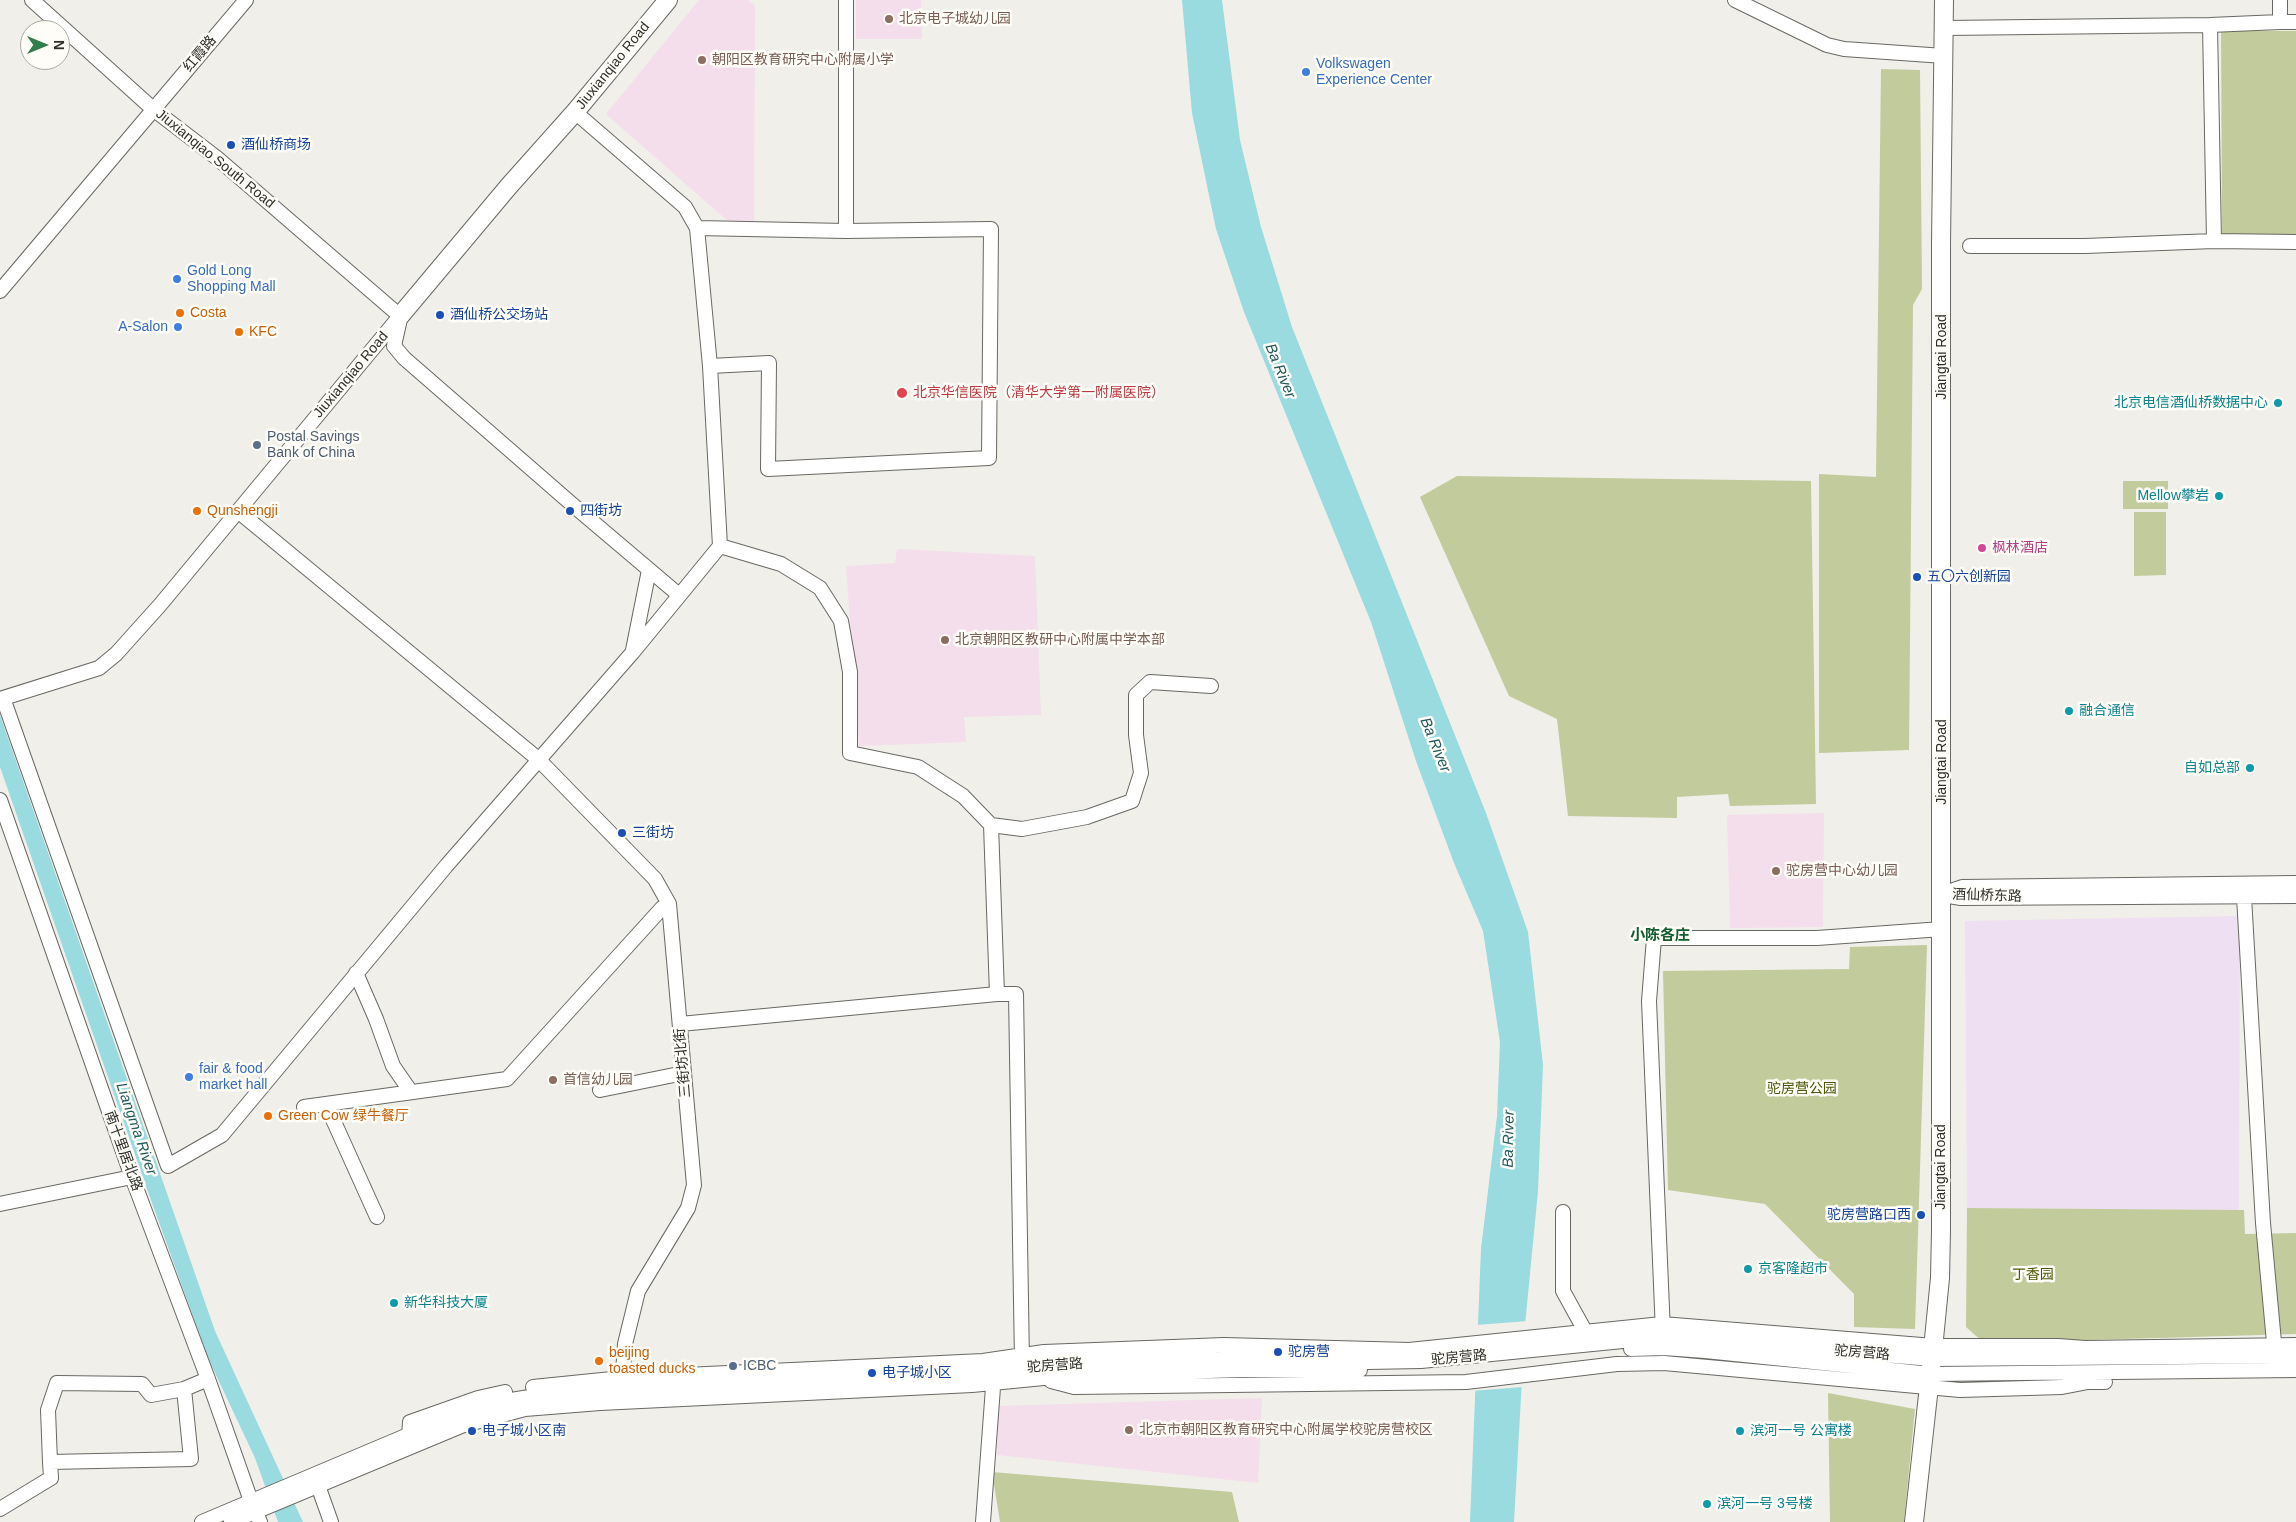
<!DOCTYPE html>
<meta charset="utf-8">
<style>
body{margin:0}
#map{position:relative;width:2296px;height:1522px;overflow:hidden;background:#f0efea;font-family:Helvetica,sans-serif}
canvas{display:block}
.north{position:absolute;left:20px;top:20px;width:50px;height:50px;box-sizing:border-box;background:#fefdf7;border:1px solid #aaaaa5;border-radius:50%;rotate:90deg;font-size:14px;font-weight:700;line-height:20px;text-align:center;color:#2d2d2b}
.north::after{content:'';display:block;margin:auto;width:18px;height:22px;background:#327d4c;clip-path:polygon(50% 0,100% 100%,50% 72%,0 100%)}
</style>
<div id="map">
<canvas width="2296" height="1522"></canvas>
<div class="north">N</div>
</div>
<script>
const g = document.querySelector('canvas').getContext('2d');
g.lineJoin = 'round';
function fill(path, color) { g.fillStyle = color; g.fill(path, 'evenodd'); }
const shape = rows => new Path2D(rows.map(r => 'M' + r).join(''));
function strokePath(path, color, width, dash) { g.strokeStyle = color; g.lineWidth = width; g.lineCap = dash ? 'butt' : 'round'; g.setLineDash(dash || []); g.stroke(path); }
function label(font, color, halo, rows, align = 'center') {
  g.font = font + ' Helvetica,"Noto Sans SC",sans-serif'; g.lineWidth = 5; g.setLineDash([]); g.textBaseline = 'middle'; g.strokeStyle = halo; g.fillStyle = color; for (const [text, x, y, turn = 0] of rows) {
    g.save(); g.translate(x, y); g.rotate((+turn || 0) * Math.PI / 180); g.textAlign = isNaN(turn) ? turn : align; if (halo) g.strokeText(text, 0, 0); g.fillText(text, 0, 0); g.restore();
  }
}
fill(shape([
 [2240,916,2239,1210,1967,1208,1965,921]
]), '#efdff2');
fill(shape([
 [699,0,748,0,755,6,754,223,730,223,606,114],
 [856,0,921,0,922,39,856,39],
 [897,549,1035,556,1041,715,964,717,966,742,859,746,846,566,895,563],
 [1824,813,1823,927,1730,928,1727,815],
 [1262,1398,1258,1483,997,1455,998,1406]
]), '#f4deeb');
fill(shape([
 [2221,31,2296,31,2296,234,2222,235],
 [1881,69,1920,70,1922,289,1913,305,1909,750,1819,753,1819,474,1876,477],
 [1457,476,1811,481,1816,804,1730,806,1728,794,1677,797,1677,818,1568,816,1557,719,1509,696,1420,497],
 [2123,481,2168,481,2168,509,2123,509],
 [2134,512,2166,512,2166,575,2134,576],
 [1927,945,1915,1329,1854,1327,1854,1294,1765,1204,1668,1190,1663,971,1849,969,1850,947],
 [1967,1208,2244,1210,2245,1234,2296,1233,2296,1334,1984,1343,1966,1327],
 [1828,1393,1915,1409,1904,1522,1830,1522],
 [992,1472,1232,1492,1239,1522,1000,1522]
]), '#c2cb9c');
fill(shape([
 [1182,0,1222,0,1240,140,1261,227,1292,327,1486,813,1528,932,1543,1065,1538,1191,1525,1325,1514,1522,1470,1522,1481,1249,1497,1116,1500,1042,1483,931,1454,863,1416,761,1371,622,1244,312,1216,229,1192,113],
 [0,715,215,1331,303,1522,278,1522,255,1458,208,1358,147,1189,0,767]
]), '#99dbdf');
fill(shape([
 [1528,1321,1523,1387,1472,1391,1476,1325]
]), '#f0efea');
const minor = shape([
 [32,0,153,109,217,158,400,316],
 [846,0,846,231],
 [1735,0,1827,45,1844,49,1944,56],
 [2280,0,2280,22,2296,22],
 [2210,25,2214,241],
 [1944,28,2210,25,2280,22],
 [697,228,846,231,991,229,989,458,768,469,769,363,710,366],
 [1970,246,2085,246,2214,241,2296,242],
 [0,291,246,0],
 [400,319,394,346,404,358,574,506,679,595],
 [238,511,538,759,655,879,669,904,694,1185,688,1208,638,1291,625,1344,622,1387],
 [720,546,781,564,820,588,841,621,850,672,850,753,918,767,963,796,991,825,1022,829,1087,817,1132,801,1141,773,1136,735,1136,695,1150,682,1211,686],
 [633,650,649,570],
 [3,698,168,1166,222,1135,447,865,633,652,720,546,710,366,697,228,685,207,575,112],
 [0,699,99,668,116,654,160,605,400,316],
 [0,800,132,1177,208,1379,251,1501,260,1522],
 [991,825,997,994],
 [1942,894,1962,887,2296,883],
 [1943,895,1961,898,2296,896],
 [2244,897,2263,1223,2275,1353],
 [356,973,376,1019,393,1066,411,1092],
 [680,1024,997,994,1016,994,1022,1362],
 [600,1090,684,1073],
 [326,1104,377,1217],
 [304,1107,507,1079,662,908,669,904],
 [0,1204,132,1177],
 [1563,1212,1563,1291,1585,1331],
 [1663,1332,1649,1001,1654,938,1817,938,1942,929],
 [1631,1349,1664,1348,1705,1351,1931,1374,2296,1370],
 [1051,1381,1074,1387,1466,1382,1617,1364,1664,1363,1960,1390,2062,1387,2088,1382,2105,1382],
 [533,1387,622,1378,983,1361,1044,1352,1224,1345,1409,1350,1662,1324,1934,1346,2058,1346,2085,1348,2296,1345],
 [409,1436,410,1422,478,1398,505,1392],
 [50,1462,48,1410,57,1383,142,1384,151,1395,184,1389],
 [316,1480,331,1522],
 [0,1509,51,1478,50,1462,191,1459,184,1389,208,1379],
 [202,1522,453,1416,505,1401,548,1394,972,1374,1044,1365,1137,1361,1284,1358,1367,1362,1421,1361,1663,1337,1932,1359,2296,1356],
 [231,1522,461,1426,525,1409,600,1403,972,1385,1074,1375,1242,1370,1360,1370],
 [983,1522,994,1374]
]);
const major = shape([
 [400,316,509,186,575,112,668,0],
 [1914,1522,1932,1359,1940,1278,1941,1231,1941,244,1944,0]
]);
strokePath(minor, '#696863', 16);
strokePath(major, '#696863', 20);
strokePath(minor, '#fff', 14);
strokePath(major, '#fff', 18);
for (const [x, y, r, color] of [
 [889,19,5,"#8d6e63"],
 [702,60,5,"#8d6e63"],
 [1306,72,5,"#3f7fe0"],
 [231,145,5,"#1a4fb4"],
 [177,279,5,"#3f7fe0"],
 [180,313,5,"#e8710a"],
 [440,315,5,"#1a4fb4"],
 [178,327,5,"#3f7fe0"],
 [239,332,5,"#e8710a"],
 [902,393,6,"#e0444e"],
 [2278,403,5,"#0f9aa8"],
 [257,445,5,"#5c6f8a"],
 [2219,496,5,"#0f9aa8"],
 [197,511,5,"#e8710a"],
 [570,511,5,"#1a4fb4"],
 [1982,548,5,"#d1479c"],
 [1917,577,5,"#1a4fb4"],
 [945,640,5,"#8d6e63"],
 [2069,711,5,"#0f9aa8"],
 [2250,768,5,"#0f9aa8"],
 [622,833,5,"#1a4fb4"],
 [1776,871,5,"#8d6e63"],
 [189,1077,5,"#3f7fe0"],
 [553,1080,5,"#8d6e63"],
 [268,1116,5,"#e8710a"],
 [1921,1215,5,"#1a4fb4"],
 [1748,1269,5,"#0f9aa8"],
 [394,1303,5,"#0f9aa8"],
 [1278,1352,5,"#1a4fb4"],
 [599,1361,5,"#e8710a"],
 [733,1366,5,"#5c6f8a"],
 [872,1373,5,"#1a4fb4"],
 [1129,1430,5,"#8d6e63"],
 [472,1431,5,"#1a4fb4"],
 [1740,1431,5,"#0f9aa8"],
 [1707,1504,5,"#0f9aa8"]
]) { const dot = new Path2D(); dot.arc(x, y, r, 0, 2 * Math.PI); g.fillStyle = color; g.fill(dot); strokePath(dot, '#fefdf7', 2); }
label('14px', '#785e54', '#fefdf7', [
 ["北京电子城幼儿园",899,19],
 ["朝阳区教育研究中心附属小学",712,60],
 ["北京朝阳区教研中心附属中学本部",955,640],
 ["驼房营中心幼儿园",1786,871],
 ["首信幼儿园",563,1080],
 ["北京市朝阳区教育研究中心附属学校驼房营校区",1139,1430]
], 'left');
label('14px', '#2d2d2b', '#fefdf7', [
 ["红霞路",200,54,-50],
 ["Jiuxianqiao Road",613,66,-51],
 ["Jiuxianqiao South Road",215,159,39],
 ["Jiangtai Road",1942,357,-90],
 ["Jiuxianqiao Road",351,375,-50],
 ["Jiangtai Road",1942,762,-90],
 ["酒仙桥东路",1987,896,2],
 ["三街坊北街",683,1063,-95],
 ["南十里居北路",123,1151,70],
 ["Jiangtai Road",1941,1167,-90],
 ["驼房营路",1862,1353,5],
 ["驼房营路",1459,1358,-5],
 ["驼房营路",1055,1366,-4]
]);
label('14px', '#366cbe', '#fefdf7', [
 ["Volkswagen",1316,64],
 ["Experience Center",1316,80],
 ["Gold Long",187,271],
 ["Shopping Mall",187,287],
 ["A-Salon",168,327,"right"],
 ["fair & food",199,1069],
 ["market hall",199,1085]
], 'left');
label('14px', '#164399', '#fefdf7', [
 ["酒仙桥商场",241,145],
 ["酒仙桥公交场站",450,315],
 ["四街坊",580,511],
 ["五〇六创新园",1927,577],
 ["三街坊",632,833],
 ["驼房营路口西",1911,1215,"right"],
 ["驼房营",1288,1352],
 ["电子城小区",882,1373],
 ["电子城小区南",482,1431]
], 'left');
label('14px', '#c56008', '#fefdf7', [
 ["Costa",190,313],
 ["KFC",249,332],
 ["Qunshengji",207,511],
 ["Green Cow 绿牛餐厅",278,1116],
 ["beijing",609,1353],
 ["toasted ducks",609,1369]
], 'left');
label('14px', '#be3a42', '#fefdf7', [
 ["北京华信医院（清华大学第一附属医院）",913,393]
], 'left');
label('14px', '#0d838f', '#fefdf7', [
 ["北京电信酒仙桥数据中心",2268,403,"right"],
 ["Mellow攀岩",2209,496,"right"],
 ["融合通信",2079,711],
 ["自如总部",2240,768,"right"],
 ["京客隆超市",1758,1269],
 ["新华科技大厦",404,1303],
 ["滨河一号 公寓楼",1750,1431],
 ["滨河一号 3号楼",1717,1504]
], 'left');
label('14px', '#4e5e75', '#fefdf7', [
 ["Postal Savings",267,437],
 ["Bank of China",267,453],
 ["ICBC",743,1366]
], 'left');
label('14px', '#b23c85', '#fefdf7', [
 ["枫林酒店",1992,548]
], 'left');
label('14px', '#4f580a', '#fefdf7', [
 ["驼房营公园",1802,1089],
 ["丁香园",2033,1275]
]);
label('italic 15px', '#21595c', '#fefdf7', [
 ["Ba River",1280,371,68],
 ["Ba River",1435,745,68],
 ["Liangma River",136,1129,71],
 ["Ba River",1509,1139,-89]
]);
label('bold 15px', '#125b2f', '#fefdf7', [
 ["小陈各庄",1660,936]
]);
</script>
